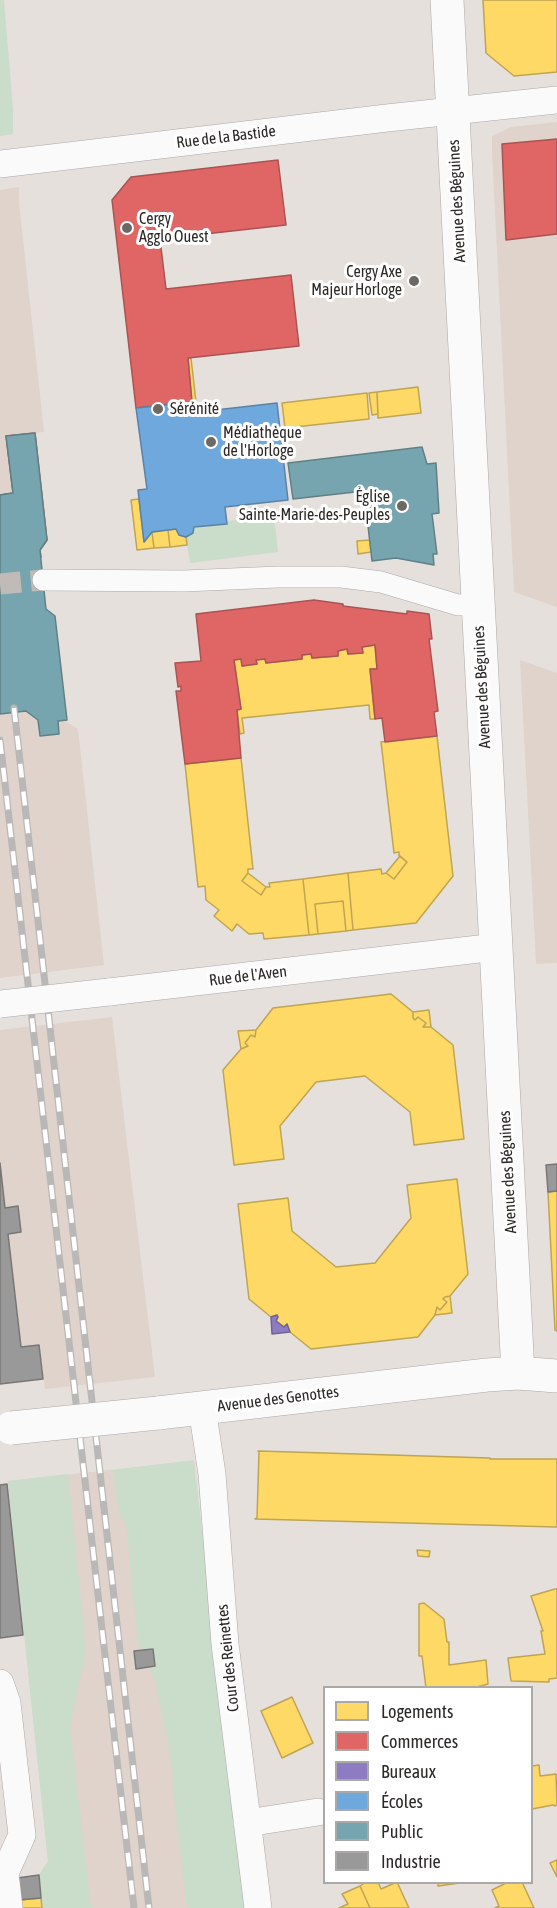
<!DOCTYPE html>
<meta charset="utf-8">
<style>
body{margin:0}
#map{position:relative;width:557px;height:1908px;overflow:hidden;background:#e6e0dc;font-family:"Asap Condensed",sans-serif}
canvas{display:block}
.legend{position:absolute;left:323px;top:1686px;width:210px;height:198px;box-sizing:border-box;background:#fff;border:2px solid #aaa9a8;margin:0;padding:8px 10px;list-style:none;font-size:18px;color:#2b2826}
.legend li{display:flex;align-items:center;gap:12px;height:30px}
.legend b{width:30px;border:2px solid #aaa9a8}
</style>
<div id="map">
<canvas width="557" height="1908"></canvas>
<ul class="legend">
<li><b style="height:16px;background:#ffd966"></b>Logements</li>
<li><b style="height:16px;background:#e06666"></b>Commerces</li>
<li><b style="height:16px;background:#8e7cc3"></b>Bureaux</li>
<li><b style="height:16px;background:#6fa8dc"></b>Écoles</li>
<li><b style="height:16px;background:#76a5af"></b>Public</li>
<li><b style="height:16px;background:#999"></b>Industrie</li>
</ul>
</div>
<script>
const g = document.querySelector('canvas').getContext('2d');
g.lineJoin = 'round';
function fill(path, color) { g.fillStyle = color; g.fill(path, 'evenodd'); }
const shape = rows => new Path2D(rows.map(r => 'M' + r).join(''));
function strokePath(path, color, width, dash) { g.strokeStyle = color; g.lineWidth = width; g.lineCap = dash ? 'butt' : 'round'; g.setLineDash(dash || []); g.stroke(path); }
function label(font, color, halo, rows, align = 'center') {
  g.font = font + ' "Asap Condensed",sans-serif'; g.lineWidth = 6; g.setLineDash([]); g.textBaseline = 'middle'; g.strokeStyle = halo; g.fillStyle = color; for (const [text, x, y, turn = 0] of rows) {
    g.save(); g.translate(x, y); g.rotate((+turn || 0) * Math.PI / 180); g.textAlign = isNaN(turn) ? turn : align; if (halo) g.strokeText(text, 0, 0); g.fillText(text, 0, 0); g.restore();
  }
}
fill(shape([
 [557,122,557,607,514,592,492,152,492,136,511,127],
 [19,187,19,203,44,432,6,436,13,493,0,495,0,190],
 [520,660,557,673,557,963,536,964],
 [26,711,38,720,40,736,59,733,58,721,67,720,67,722,78,729,104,965,0,978,0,714],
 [112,1017,155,1377,45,1389,39,1345,21,1347,8,1234,21,1232,5,1208,0,1163,0,1030],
 [183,1462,229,1908,43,1908,39,1875,48,1861,8,1481]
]), '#dfd3cc');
fill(shape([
 [0,0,4,0,13,109,13,134,0,136],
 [274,515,278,552,190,563,186,537,193,533,194,527,227,524,227,521],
 [194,1460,243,1889,247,1908,187,1908,168,1742,155,1681,138,1641,126,1525,120,1515,113,1470],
 [68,1474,86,1651,70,1726,91,1908,43,1908,39,1875,48,1861,8,1481]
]), '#cadcca');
const homes = shape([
 [483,0,557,0,557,72,514,76,486,53,483,0],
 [188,358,191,358,196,402,192,402,188,358],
 [418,387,421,413,378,418,377,392,418,387],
 [377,392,378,414,372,415,369,393,377,392],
 [367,393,369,419,285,428,282,403,367,393],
 [139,499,144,542,152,532,154,548,137,550,131,500,139,499],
 [176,529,179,535,186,537,187,545,170,547,168,530,176,529],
 [168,530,170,547,154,548,152,532,168,530],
 [370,540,371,552,358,554,357,541,370,540],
 [375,645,377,669,370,669,375,719,370,719,369,705,242,718,244,733,240,734,237,710,241,709,234,660,241,659,242,666,257,664,256,660,265,659,266,663,302,659,302,655,311,654,312,658,338,656,338,651,347,649,348,654,363,653,362,647,375,645],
 [437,736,453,876,416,923,353,930,348,873,381,869,382,874,386,873,394,879,407,862,399,856,399,852,394,853,381,742,437,736],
 [241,758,253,869,248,869,248,873,242,881,261,895,266,887,270,887,269,883,303,879,309,935,264,939,263,933,249,934,237,924,232,931,214,916,219,910,206,900,205,886,198,887,185,764,241,758],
 [400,856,407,862,394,879,386,873,400,856],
 [248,873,266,887,261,895,242,881,248,873],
 [348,873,353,930,346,931,343,901,315,904,318,934,309,935,303,879,348,873],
 [343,901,346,931,318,934,315,904,343,901],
 [391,994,413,1012,413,1018,415,1020,418,1017,426,1023,423,1027,431,1027,453,1045,464,1139,414,1145,410,1112,365,1076,316,1082,280,1126,284,1159,234,1165,223,1070,241,1049,248,1046,245,1043,251,1035,255,1037,256,1030,273,1008,391,994],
 [429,1010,431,1027,423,1027,426,1023,418,1017,415,1020,413,1018,413,1012,429,1010],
 [256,1030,255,1037,251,1035,245,1043,248,1046,241,1049,238,1031,256,1030],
 [457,1179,468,1274,450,1296,445,1297,443,1299,447,1302,440,1310,437,1307,435,1315,418,1337,311,1349,290,1332,287,1324,284,1327,276,1321,278,1317,277,1315,271,1317,249,1299,238,1204,288,1198,292,1231,336,1267,375,1263,411,1218,407,1185,457,1179],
 [557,1191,557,1331,555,1330,548,1192,557,1191],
 [450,1296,452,1313,435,1315,437,1307,440,1310,447,1302,443,1299,445,1297,450,1296],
 [258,1451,490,1458,490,1459,557,1459,557,1527,255,1519,257,1518,259,1452,258,1451],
 [417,1550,430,1551,429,1557,418,1556,417,1550],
 [555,1589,557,1589,557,1678,549,1679,549,1682,511,1681,508,1658,545,1654,541,1631,543,1631,531,1596,555,1589],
 [424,1603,444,1619,447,1642,449,1642,449,1665,486,1660,488,1684,473,1688,426,1688,422,1656,419,1656,419,1604,424,1603],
 [292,1697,313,1743,282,1758,261,1711,292,1697],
 [539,1765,540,1776,556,1774,557,1804,555,1806,553,1805,532,1809,532,1766,539,1765],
 [557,1860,557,1877,550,1863,557,1860],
 [366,1882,378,1882,381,1889,397,1882,409,1908,370,1908,360,1886,366,1882],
 [438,1882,467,1882,438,1886,438,1882],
 [508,1882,522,1882,534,1908,495,1908,499,1906,492,1890,508,1882],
 [360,1886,370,1908,339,1908,348,1904,342,1894,360,1886],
 [41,1898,42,1908,20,1908,19,1900,41,1898]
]);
fill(homes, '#ffd966');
strokePath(homes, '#bfa453', 1.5);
const shops = shape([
 [557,139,557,234,506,240,502,144,557,139],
 [278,160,286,225,160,239,166,289,291,275,299,346,188,358,192,402,136,408,112,200,131,177,278,160],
 [35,433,47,540,40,550,41,557,14,560,10,554,4,554,0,549,0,495,13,493,6,436,35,433],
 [314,600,343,604,343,606,407,614,407,611,429,614,432,639,429,639,438,711,434,712,437,736,385,742,382,718,375,719,370,669,377,669,375,645,362,647,363,653,348,654,347,649,338,651,338,656,312,658,311,654,302,655,302,659,266,663,265,659,256,660,257,664,242,666,241,659,234,660,241,709,237,710,241,758,185,764,176,691,181,691,181,686,178,687,175,663,201,661,196,614,314,600]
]);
fill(shops, '#e06666');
strokePath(shops, '#aa5353', 1.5);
const offices = shape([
 [277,1315,278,1317,276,1321,284,1327,287,1324,290,1332,272,1334,271,1317,277,1315]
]);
fill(offices, '#8e7cc3');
strokePath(offices, '#706394', 1.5);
const schools = shape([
 [196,402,198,412,277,403,288,500,225,507,227,524,194,527,193,533,186,537,179,535,176,529,152,532,144,542,138,490,147,489,136,408,196,402]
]);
fill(schools, '#6fa8dc');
strokePath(schools, '#5b82a5', 1.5);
const public = shape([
 [35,433,47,540,40,550,45,600,46,609,55,616,67,720,58,721,59,734,40,736,38,720,26,711,0,714,0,495,13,493,6,436,35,433],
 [422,447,427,464,436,463,439,513,432,514,437,554,433,554,434,565,396,558,372,561,364,491,293,499,288,463,422,447]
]);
fill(public, '#76a5af');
strokePath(public, '#608086', 1.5);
const industry = shape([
 [0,1163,5,1208,18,1206,21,1232,8,1234,21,1347,39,1345,43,1379,0,1384,0,1163],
 [557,1164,557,1191,548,1192,546,1165,557,1164],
 [7,1484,23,1635,0,1638,0,1485,7,1484],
 [153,1649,155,1666,136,1669,134,1651,153,1649],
 [39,1875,41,1898,19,1900,17,1878,39,1875]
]);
fill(industry, '#999');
strokePath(industry, '#787776', 1.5);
strokePath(shape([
 [0,584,43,580]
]), '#c1bbb8', 21, [21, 10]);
const pedestrian = shape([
 [43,580,184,581,278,577,341,577,381,582,458,605,478,604]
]);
const minor = shape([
 [0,164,387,118,557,100],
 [109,992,496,947],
 [202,1408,212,1474,225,1644,258,1908],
 [0,1683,7,1703,22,1835,5,1873,9,1908],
 [247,1823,318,1812]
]);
const tertiary = shape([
 [447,0,518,1373],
 [158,1413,487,1375,518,1373,557,1376]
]);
strokePath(pedestrian, '#aca7a5', 22);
strokePath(minor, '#aca7a5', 28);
strokePath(tertiary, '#aca7a5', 34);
strokePath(pedestrian, '#fbfafa', 21);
strokePath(minor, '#fbfafa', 27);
strokePath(tertiary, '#fbfafa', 33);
const rail = shape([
 [14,708,149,1908],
 [0,740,134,1908]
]);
strokePath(rail, '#b9b8b7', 7);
strokePath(rail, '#fff', 4.5, [14]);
const minorBridge = shape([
 [0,1004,109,992]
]);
const tertiaryBridge = shape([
 [11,1428,158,1413]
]);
strokePath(minorBridge, '#aca7a5', 28, []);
strokePath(tertiaryBridge, '#aca7a5', 34, []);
strokePath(minorBridge, '#fbfafa', 27);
strokePath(tertiaryBridge, '#fbfafa', 33);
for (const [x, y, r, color] of [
 [127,228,6,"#6c6866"],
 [414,281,6,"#6c6866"],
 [158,409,6,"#6c6866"],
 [211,442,6,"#6c6866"],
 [402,506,6,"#6c6866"]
]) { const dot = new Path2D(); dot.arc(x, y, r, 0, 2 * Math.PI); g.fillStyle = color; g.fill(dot); strokePath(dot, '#fff', 2); }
label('16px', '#2b2826', '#fff', [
 ["Rue de la Bastide",226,137,-7],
 ["Avenue des Béguines",457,201,-93],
 ["Avenue des Béguines",482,687,-93],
 ["Rue de l'Aven",248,976,-7],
 ["Avenue des Béguines",508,1172,-93],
 ["Avenue des Genottes",278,1399,-7],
 ["Cour des Reinettes",228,1658,-96]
]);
label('16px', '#2b2826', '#fff', [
 ["Cergy",139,219],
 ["Agglo Ouest",139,237],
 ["Cergy Axe",402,272,"right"],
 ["Majeur Horloge",402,290,"right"],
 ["Sérénité",170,409],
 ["Médiathèque",223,433],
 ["de l'Horloge",223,451],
 ["Église",390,497,"right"],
 ["Sainte-Marie-des-Peuples",390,515,"right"]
], 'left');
</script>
